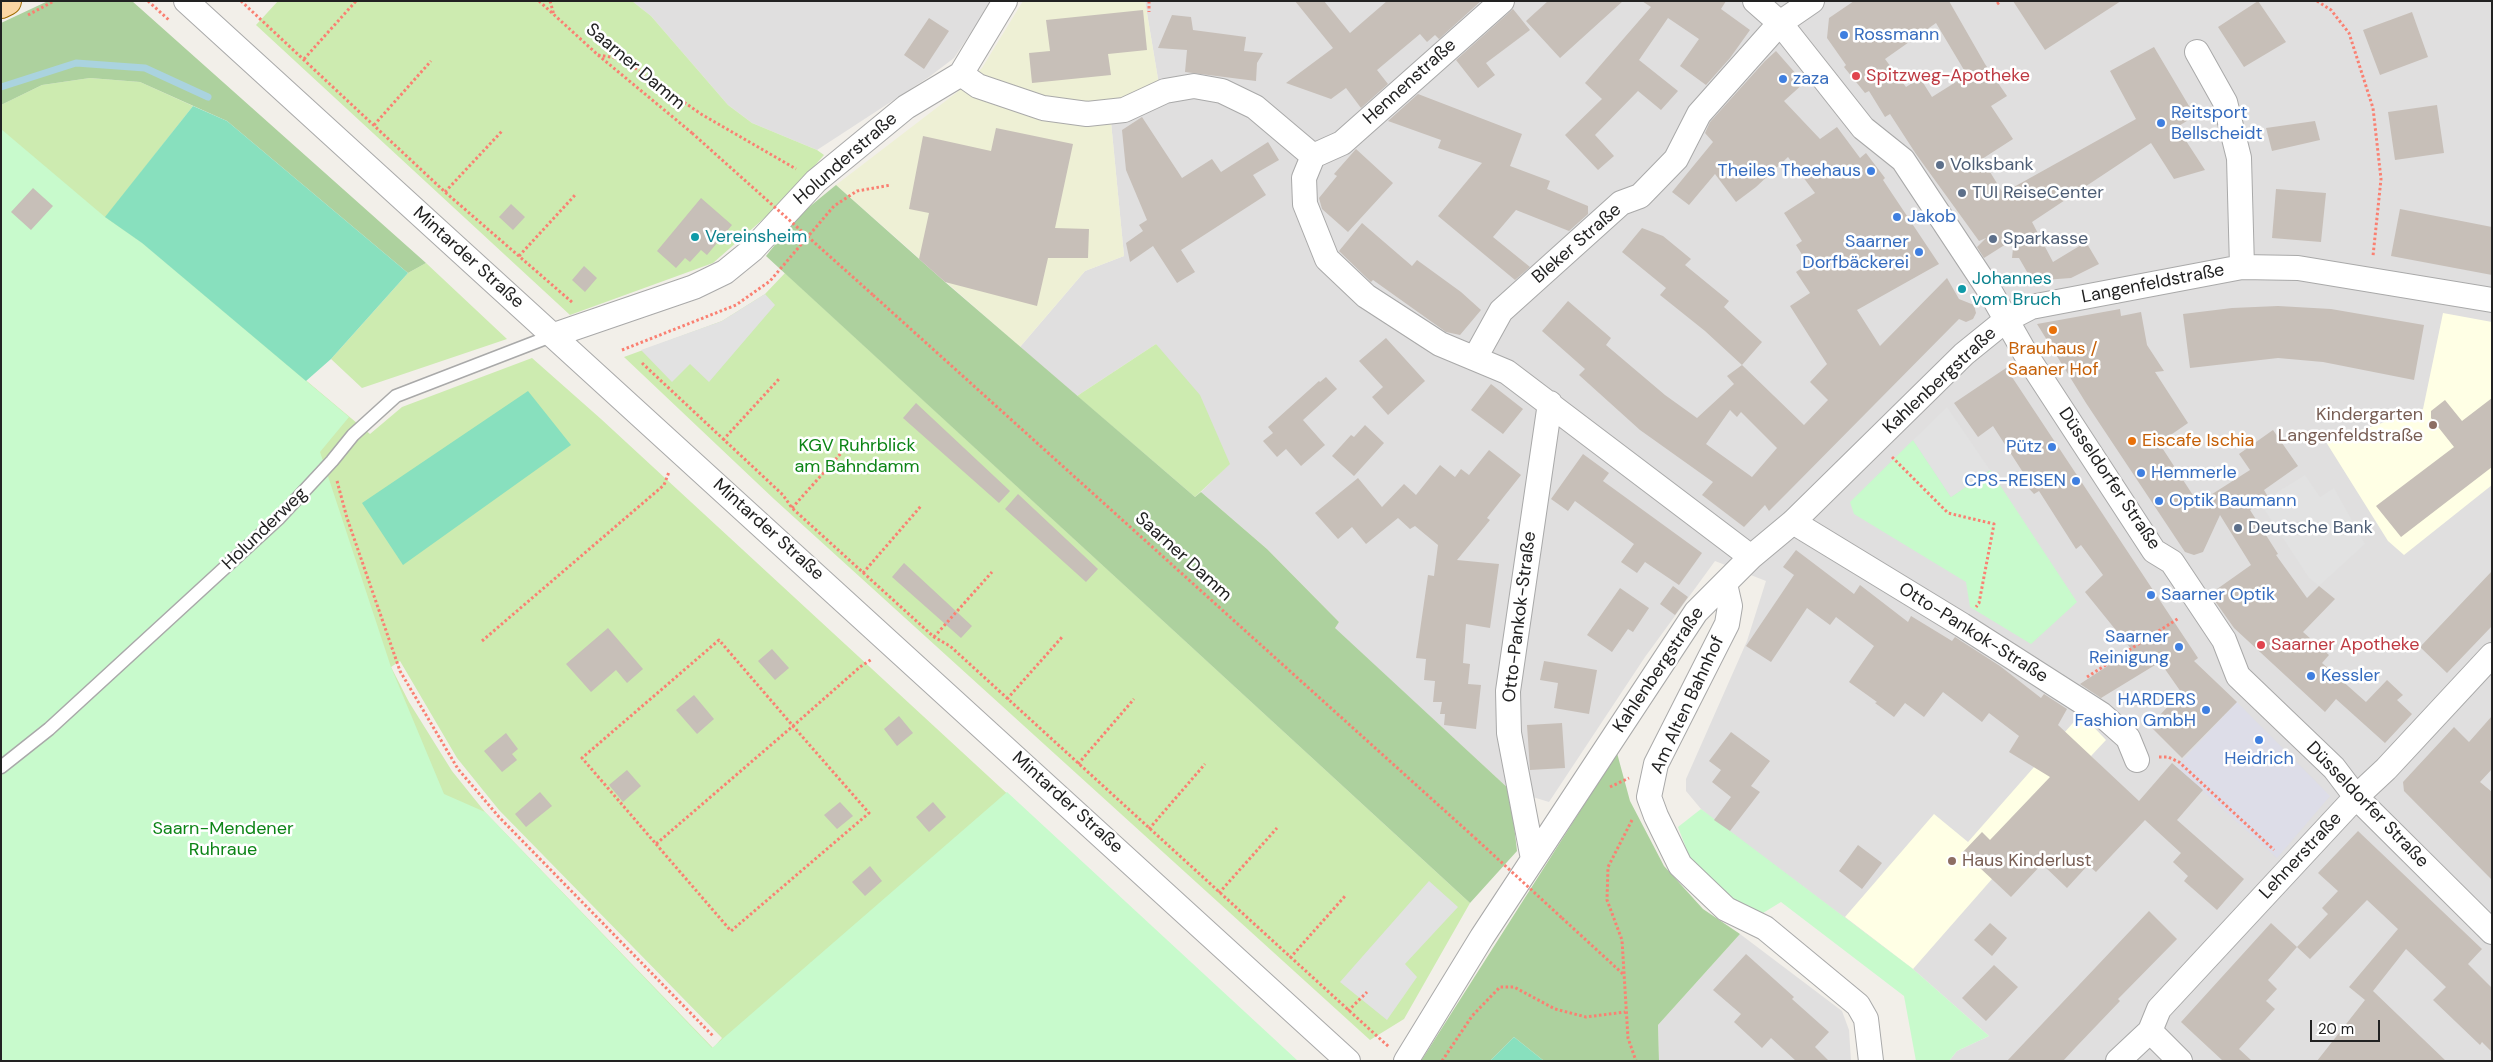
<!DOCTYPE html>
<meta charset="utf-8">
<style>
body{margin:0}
#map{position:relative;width:2493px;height:1062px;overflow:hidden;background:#f2efe9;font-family:"DM Sans",sans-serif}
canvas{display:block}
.frame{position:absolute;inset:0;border:2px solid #222;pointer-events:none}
.scale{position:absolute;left:2310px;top:1020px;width:70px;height:22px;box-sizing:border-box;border:2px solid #222;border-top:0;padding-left:6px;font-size:15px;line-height:18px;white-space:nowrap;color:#222;-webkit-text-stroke:4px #fff;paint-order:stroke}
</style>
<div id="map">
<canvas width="2493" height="1062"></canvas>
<div class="frame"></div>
<div class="scale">20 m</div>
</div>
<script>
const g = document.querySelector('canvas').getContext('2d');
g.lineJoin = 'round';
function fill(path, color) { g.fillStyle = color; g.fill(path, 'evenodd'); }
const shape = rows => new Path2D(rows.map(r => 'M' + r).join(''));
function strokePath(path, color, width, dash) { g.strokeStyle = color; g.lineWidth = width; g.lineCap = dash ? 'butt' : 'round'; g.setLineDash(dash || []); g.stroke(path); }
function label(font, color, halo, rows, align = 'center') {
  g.font = font + ' "DM Sans",sans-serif'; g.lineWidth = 5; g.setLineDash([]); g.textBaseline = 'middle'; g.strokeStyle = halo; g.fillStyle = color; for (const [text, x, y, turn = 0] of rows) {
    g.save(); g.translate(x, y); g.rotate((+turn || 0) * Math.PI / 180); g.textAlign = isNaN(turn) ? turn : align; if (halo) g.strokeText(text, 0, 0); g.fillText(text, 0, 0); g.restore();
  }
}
fill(shape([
 [632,1,992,1,954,58,929,77,817,150,752,123,728,105,651,16],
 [1145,1,2492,1,2492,1061,1949,1061,1957,1051,1989,1036,1913,969,1714,820,1701,809,1686,791,1686,779,1747,641,1766,581,1715,561,1645,657,1549,802,1510,790,1334,628,1339,622,1267,549,1201,492,1229,464,1156,344,1077,396,1020,347,1085,271,1124,256,1111,122,1159,85],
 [1740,934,1842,1011,1849,1030,1851,1061,1659,1061,1658,1025]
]), '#e0dfdf');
fill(shape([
 [2443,313,2492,322,2492,485,2404,555,2388,541,2326,442,2423,409],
 [2079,716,2087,720,2106,740,2091,756,2100,765,1992,879,1913,969,1845,917,1934,814,1968,842]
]), '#ffffe5');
fill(shape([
 [1023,1,1145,1,1159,85,1111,122,1124,256,1085,271,1020,347,836,185,956,93,982,68]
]), '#eef0d5');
fill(shape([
 [278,1,632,1,651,16,728,105,752,123,817,150,824,155,785,200,713,263,570,315,256,25],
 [90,78,140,82,193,106,106,217,142,243,370,434,402,407,532,358,601,419,1297,1061,1,1061,1,105,42,85],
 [400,661,457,758,499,810,722,1038,713,1048,485,812,452,771,409,702,391,667],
 [426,263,507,339,362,388,331,359,408,273],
 [785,273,1470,903,1404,1019,1370,1040,774,499,624,357,722,321,765,294],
 [1156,344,1200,395,1230,464,1195,497,1077,396]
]), '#cdebb0');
fill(shape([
 [48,1,132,1,426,263,408,273,227,121,140,82,90,78,42,85,1,105,1,23],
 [836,185,945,282,1195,497,1201,492,1267,549,1339,622,1335,628,1510,790,1517,851,1470,903,766,256,797,217],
 [1617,753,1630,801,1664,866,1703,909,1740,934,1658,1025,1659,1061,1544,1061,1514,1037,1490,1061,1421,1061]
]), '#add19e');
fill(shape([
 [1,129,105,217,142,243,349,417,320,452,391,667,444,794,485,812,712,1048,1007,792,1298,1061,1,1061],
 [1913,440,1951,497,1990,470,2077,602,2031,644,1970,607,1966,582,1854,514,1850,502],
 [1701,809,1913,969,1989,1036,1957,1051,1949,1061,1916,1061,1904,996,1781,902,1763,913,1730,899,1691,861,1678,827]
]), '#c8facc');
fill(shape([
 [193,106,227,121,408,273,331,359,306,381,142,243,105,217],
 [528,391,571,445,403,565,362,503],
 [1514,1037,1544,1061,1490,1061]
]), '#88e0be');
fill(shape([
 [765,294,775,305,709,382,690,364,672,382,641,350,722,321],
 [1947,407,1990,470,1951,497,1913,440],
 [2305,475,2320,497,2334,488,2365,544,2319,586,2309,578,2260,503],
 [1429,881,1458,907,1405,964,1417,977,1387,1020,1340,982]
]), '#e2e2e2');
fill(shape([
 [2237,702,2330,796,2277,858,2176,767]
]), '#dddde8');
strokePath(shape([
 [1,87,76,63,145,68,208,97]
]), '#aad3df', 7);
fill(shape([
 [1295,1,1324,1,1350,33,1387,1,1481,1,1439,39,1435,35,1427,42,1420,34,1377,70,1388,84,1361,108,1346,88,1331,99,1286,83,1333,48],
 [1548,1,1623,1,1560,58,1526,21],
 [1642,1,1726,1,1721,9,1750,30,1730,58,1706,85,1680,66,1699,39,1668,18,1639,60,1678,91,1661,110,1638,91,1595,135,1614,156,1598,170,1565,135,1602,99,1585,83,1651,7],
 [1854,1,1949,1,1985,64,2007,96,1991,106,2013,139,1982,159,2003,193,2136,119,2110,71,2154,47,2195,116,2177,127,2205,170,2174,179,2151,143,2032,222,2053,262,2086,242,2099,264,2071,278,2044,280,2033,284,2031,280,2024,281,2030,277,2019,258,2012,258,2014,239,1984,258,1977,247,1986,238,1979,241,1916,154,1890,114,1885,117,1869,91,1865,93,1844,67,1846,65,1827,38,1829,18],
 [1936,23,1967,75,1932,97,1920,78,1906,87,1885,59],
 [2013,1,2121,1,2045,50],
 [2258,1,2286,42,2244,67,2218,27],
 [1513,9,1530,30,1486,63,1495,75,1478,88,1456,60],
 [1143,10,1147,50,1108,54,1111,75,1032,83,1029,53,1050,51,1046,20],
 [2412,12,2428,57,2380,75,2363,30],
 [1172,15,1191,17,1193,30,1246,37,1244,51,1263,53,1257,63,1256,81,1185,72,1187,50,1158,48],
 [929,18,949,31,924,69,904,55],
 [1776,51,1804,83,1784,101,1820,139,1837,127,1860,158,1866,153,1885,178,1883,180,1939,264,1857,310,1880,346,1947,278,1959,299,1974,305,1976,313,1973,319,1966,322,1959,319,1787,493,1769,511,1765,505,1744,527,1702,495,1713,482,1640,430,1579,375,1585,369,1542,331,1568,301,1611,338,1606,345,1665,395,1697,418,1734,384,1727,376,1742,365,1804,425,1828,400,1810,382,1827,364,1790,306,1810,293,1796,272,1808,264,1796,245,1802,241,1784,213,1815,193,1788,157,1756,187,1736,202,1715,174,1689,205,1672,192,1713,142,1705,133,1710,122,1765,61],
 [1730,410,1737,417,1741,412,1777,448,1752,477,1706,444],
 [1418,94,1522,134,1510,166,1550,181,1547,189,1588,206,1588,214,1569,231,1516,210,1493,237,1530,267,1515,280,1438,216,1482,163,1438,148,1441,140,1388,121],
 [2437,105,2444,153,2395,160,2388,112],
 [1142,117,1182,178,1212,159,1221,172,1268,142,1279,160,1253,175,1266,195,1181,250,1195,272,1177,283,1153,246,1130,262,1126,243,1143,231,1139,225,1147,220,1126,170,1122,130],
 [2315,121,2320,140,2272,151,2266,128],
 [996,128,1073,144,1055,228,1089,229,1088,258,1048,258,1037,306,945,282,919,259,929,213,909,209,923,136,991,151],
 [1356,149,1393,183,1348,232,1322,209,1319,198,1337,176,1334,174],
 [33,188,53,206,31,230,11,212],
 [2276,189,2326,193,2321,242,2272,238],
 [701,198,732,225,707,255,701,250,690,262,685,258,676,268,657,251],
 [511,204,525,217,513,230,499,217],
 [2400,209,2492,227,2492,275,2391,256],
 [1362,223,1412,266,1417,260,1461,292,1481,310,1460,335,1446,332,1373,280,1371,282,1339,251],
 [1642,228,1663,236,1691,259,1685,265,1729,301,1724,307,1762,342,1742,365,1705,331,1660,295,1666,288,1622,252],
 [584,266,597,278,585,292,572,280],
 [2278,306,2331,309,2424,325,2414,380,2323,362,2278,358,2190,368,2183,314,2232,308],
 [2120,309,2121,316,2141,312,2147,345,2164,371,2155,372,2188,423,2159,443,2198,503,2250,470,2239,454,2273,430,2298,466,2264,490,2268,497,2250,510,2278,554,2276,555,2307,598,2319,586,2335,599,2303,632,2329,655,2322,663,2366,702,2387,680,2403,695,2397,700,2412,714,2385,743,2336,699,2325,712,2234,628,2210,594,2251,565,2220,515,2203,552,2194,555,2185,552,2086,403,2037,324],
 [1386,338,1425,381,1388,415,1372,397,1383,387,1359,361],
 [2006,368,2198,658,2194,661,2237,702,2182,758,2150,726,2181,692,2160,662,2101,698,2080,684,2132,650,2085,592,2103,575,2081,545,2076,549,2039,491,2034,494,2022,481,2026,477,1993,426,1978,437,1954,403],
 [1326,377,1337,389,1303,420,1325,445,1301,466,1286,449,1277,457,1263,441,1273,433,1268,427,1319,381,1320,382],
 [1491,384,1523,409,1503,434,1471,410],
 [2492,398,2492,467,2401,537,2376,506,2454,447,2431,418,2431,411,2445,400,2462,421],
 [916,403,1010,491,999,503,903,418],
 [1365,425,1384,443,1354,476,1332,456,1351,435,1354,437],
 [1489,450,1521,475,1487,518,1490,520,1457,560,1499,564,1490,628,1466,624,1463,663,1470,664,1468,684,1481,685,1476,729,1444,725,1445,714,1440,714,1442,702,1433,702,1435,681,1424,680,1426,659,1416,658,1428,575,1434,576,1438,545,1415,526,1410,529,1398,518,1366,544,1352,527,1338,539,1315,513,1358,478,1382,507,1404,484,1416,495,1440,465,1455,477,1461,469,1469,475],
 [1583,454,1609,473,1603,481,1702,553,1679,585,1645,562,1637,573,1621,562,1634,544,1575,501,1568,511,1551,499],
 [1018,494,1098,569,1086,582,1005,509],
 [1796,550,1854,594,1860,585,1908,622,1911,616,1952,641,1955,637,2000,666,2041,698,2044,694,2067,709,2058,725,2139,801,2172,763,2203,790,2177,820,2244,879,2217,910,2184,881,2188,876,2173,862,2181,853,2145,820,2096,872,2088,865,2067,888,2042,864,2011,897,1963,852,1982,832,1990,840,2050,777,2009,752,2019,736,1989,713,1982,722,1943,692,1924,717,1905,703,1894,717,1875,703,1877,702,1849,682,1874,646,1836,617,1830,625,1807,608,1771,662,1746,646,1794,575,1783,567],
 [904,563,972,626,961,638,892,577],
 [2492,571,2492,626,2447,673,2420,647],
 [1673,586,1688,597,1675,615,1660,604],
 [1620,588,1649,608,1633,632,1628,629,1612,652,1587,635],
 [608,628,643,669,627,683,616,670,591,692,566,664],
 [772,649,789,668,775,680,758,661],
 [1544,661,1597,670,1589,714,1554,708,1558,683,1540,680],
 [694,695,714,719,697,734,676,710],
 [899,716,913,733,897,746,884,729],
 [2492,716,2492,769,2480,782,2492,792,2492,880,2404,791,2403,782,2454,727,2469,742],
 [1562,723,1565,768,1530,770,1527,725],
 [1731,732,1770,761,1751,786,1760,792,1730,831,1714,820,1731,797,1712,782,1721,770,1709,761],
 [506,733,518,749,512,754,517,760,502,772,484,751],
 [627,770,641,786,623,802,609,785],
 [540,792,552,806,526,827,515,814],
 [840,802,853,816,837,829,824,815],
 [933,802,946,817,929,832,916,817],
 [2358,831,2482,949,2468,964,2492,988,2492,1052,2482,1042,2480,1045,2433,1000,2446,987,2406,949,2373,991,2446,1061,2317,1061,2365,1000,2349,987,2398,929,2367,900,2310,959,2297,947,2328,914,2322,908,2338,891,2318,873],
 [1858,845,1882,863,1862,889,1839,871],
 [870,866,882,881,865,896,852,882],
 [2149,911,2177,939,2118,999,2120,1001,2076,1047,2063,1061,2007,1061],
 [1990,923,2007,938,1992,956,1974,940],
 [2271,923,2297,947,2268,980,2277,989,2266,1001,2275,1009,2239,1049,2252,1061,2223,1061,2181,1022],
 [1746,954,1794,997,1792,999,1829,1032,1815,1047,1829,1061,1796,1061,1771,1038,1762,1048,1734,1022,1741,1014,1713,990],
 [1994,965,2018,987,1986,1021,1962,998]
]), '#c7bfb8');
const lane = shape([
 [1,767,49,729,279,518,332,461,353,435,396,396,554,335]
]);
const street = shape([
 [186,1,1348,1061],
 [1755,1,1780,23,1863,128,1903,160,1991,293,2028,358,2154,551,2172,562,2224,640,2238,676,2334,768,2356,797,2492,932],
 [2197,52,2225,102,2239,158,2242,267],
 [961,74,978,86,1043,108,1087,114,1124,110,1165,91,1194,86,1222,91,1255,107,1313,156],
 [1313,156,1304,178,1305,204,1327,259,1366,296,1440,344,1507,372,1751,557],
 [1313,156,1342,143,1502,1],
 [554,335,694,287,725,272,752,250,816,181,906,107,961,74,1005,1],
 [1475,358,1501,311,1621,203,1640,196,1676,159,1699,114,1780,23,1812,1],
 [1793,522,1962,625,2101,714,2128,738,2137,760],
 [1725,584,1730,606,1727,624,1656,764,1649,797,1656,816,1680,865,1726,909,1765,928,1858,1005,1866,1019,1871,1061],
 [1533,859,1509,733,1508,691,1550,403],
 [2150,1031,2180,1061],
 [1406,1061,1482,937,1696,612,1751,557,1793,522,1964,354,2006,320,2031,307,2242,267,2298,268,2492,300],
 [2118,1061,2150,1031,2159,1009,2356,797,2386,769,2492,655]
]);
const primary = shape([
 [1,4,7,1]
]);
strokePath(lane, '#a9a9a9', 15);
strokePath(street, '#a9a9a9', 26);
strokePath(primary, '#a06b00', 30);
strokePath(shape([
 [148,1,170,21],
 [241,1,445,192,573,303],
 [539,1,598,55,692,133],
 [550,1,554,15],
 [1149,1,1149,12],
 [2317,1,2331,10,2349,33,2373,108,2381,179,2373,256],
 [1997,4,2001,1],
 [28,15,54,1],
 [598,55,622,59,701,114,796,169],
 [304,59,356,1],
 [374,125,431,61],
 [445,192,503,130],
 [519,256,576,194],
 [873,295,1475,838],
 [622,350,736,305,770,281,834,206,857,191,891,185],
 [642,363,783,495,792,508,934,637,950,646,1389,1047],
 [723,440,779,379],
 [1892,457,1948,513,1994,524,1979,603,1976,607],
 [337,481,347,518,400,671,458,769,499,817,714,1037],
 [792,508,851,442],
 [863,573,921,506],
 [934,637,992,572],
 [482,641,664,485,669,472],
 [2087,677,2179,618],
 [1007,699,1063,636],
 [2159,757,2168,757,2179,762,2274,850],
 [1078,764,1134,699],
 [1610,787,1629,778],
 [1632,820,1608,867,1607,900,1622,940,1628,1038,1636,1061],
 [1149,829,1205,764],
 [656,844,731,931,869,813,793,726,719,640,582,758,656,844,793,726,860,667,872,659],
 [1219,893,1277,828],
 [1562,918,1623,974],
 [1290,958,1346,895],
 [1348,1011,1367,992],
 [1442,1061,1472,1016,1500,987,1514,987,1555,1009,1586,1017,1625,1012]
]), '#fa8072', 3, [2.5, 2.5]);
strokePath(lane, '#fff', 12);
strokePath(street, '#fff', 24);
strokePath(primary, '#fcd6a4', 28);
strokePath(shape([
 [692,133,873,295],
 [1475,838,1562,918]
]), '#fa8072', 3, [2.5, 2.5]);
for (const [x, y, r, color] of [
 [1844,35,5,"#3f7fe0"],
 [1856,76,5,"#e0444e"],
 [1783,79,5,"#3f7fe0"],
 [2161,123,5,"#3f7fe0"],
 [1940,165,5,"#5c6f8a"],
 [1871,171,5,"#3f7fe0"],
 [1962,193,5,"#5c6f8a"],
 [1897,217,5,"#3f7fe0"],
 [695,237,5,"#0f9aa8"],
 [1993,239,5,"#5c6f8a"],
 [1919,252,5,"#3f7fe0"],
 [1962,289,5,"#0f9aa8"],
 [2053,330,5,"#e8710a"],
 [2433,425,5,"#8d6e63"],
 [2132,441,5,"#e8710a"],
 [2052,447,5,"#3f7fe0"],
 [2141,473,5,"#3f7fe0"],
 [2076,481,5,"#3f7fe0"],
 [2159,501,5,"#3f7fe0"],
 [2238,528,5,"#5c6f8a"],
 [2151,595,5,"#3f7fe0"],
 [2261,645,5,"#e0444e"],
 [2179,647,5,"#3f7fe0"],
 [2311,676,5,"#3f7fe0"],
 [2206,710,5,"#3f7fe0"],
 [2259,740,5,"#3f7fe0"],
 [1952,861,5,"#8d6e63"]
]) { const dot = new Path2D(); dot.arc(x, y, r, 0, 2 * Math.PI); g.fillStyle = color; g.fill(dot); strokePath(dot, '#fff', 2); }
label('18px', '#366cbe', '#fff', [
 ["Rossmann",1854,35],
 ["zaza",1793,79],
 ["Reitsport",2171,113],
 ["Bellscheidt",2171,134],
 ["Theiles Theehaus",1861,171,"right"],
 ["Jakob",1907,217],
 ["Saarner",1909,242,"right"],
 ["Dorfbäckerei",1909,263,"right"],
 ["Pütz",2042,447,"right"],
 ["Hemmerle",2151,473],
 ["CPS-REISEN",2066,481,"right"],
 ["Optik Baumann",2169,501],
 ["Saarner Optik",2161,595],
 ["Saarner",2169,637,"right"],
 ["Reinigung",2169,658,"right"],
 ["Kessler",2321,676],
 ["HARDERS",2196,700,"right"],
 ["Fashion GmbH",2196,721,"right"],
 ["Heidrich",2259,759,"center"]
], 'left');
label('18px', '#222', '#fff', [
 ["Saarner Damm",635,67,40],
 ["Hennenstraße",1410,82,-42],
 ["Holunderstraße",846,159,-41],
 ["Bleker Straße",1577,244,-41],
 ["Mintarder Straße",468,258,42],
 ["Langenfeldstraße",2153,284,-11],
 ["Kahlenbergstraße",1940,381,-43],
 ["Düsseldorfer Straße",2109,479,56],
 ["Holunderweg",265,529,-44],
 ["Mintarder Straße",768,530,42],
 ["Saarner Damm",1183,557,42],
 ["Otto-Pankok-Straße",1520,617,-83],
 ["Otto-Pankok-Straße",1973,633,32],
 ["Kahlenbergstraße",1659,670,-56],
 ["Am Alten Bahnhof",1688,705,-65],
 ["Mintarder Straße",1067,803,42],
 ["Düsseldorfer Straße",2367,805,46],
 ["Lehnerstraße",2301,856,-47]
]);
label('18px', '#be3a42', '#fff', [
 ["Spitzweg-Apotheke",1866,76],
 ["Saarner Apotheke",2271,645]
], 'left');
label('18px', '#4e5e75', '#fff', [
 ["Volksbank",1950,165],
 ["TUI ReiseCenter",1972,193],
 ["Sparkasse",2003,239],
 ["Deutsche Bank",2248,528]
], 'left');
label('18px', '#0d838f', '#fff', [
 ["Vereinsheim",705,237],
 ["Johannes",1972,279],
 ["vom Bruch",1972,300]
], 'left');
label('18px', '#c56008', '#fff', [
 ["Brauhaus /",2053,349],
 ["Saaner Hof",2053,370],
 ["Eiscafe Ischia",2142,441,"left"]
]);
label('18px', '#785e54', '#fff', [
 ["Kindergarten",2423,415],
 ["Langenfeldstraße",2423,436],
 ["Haus Kinderlust",1962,861,"left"]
], 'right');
label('18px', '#0c8416', '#fff', [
 ["KGV Ruhrblick",857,446],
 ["am Bahndamm",857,467],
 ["Saarn-Mendener",223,829],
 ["Ruhraue",223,850]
]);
</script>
